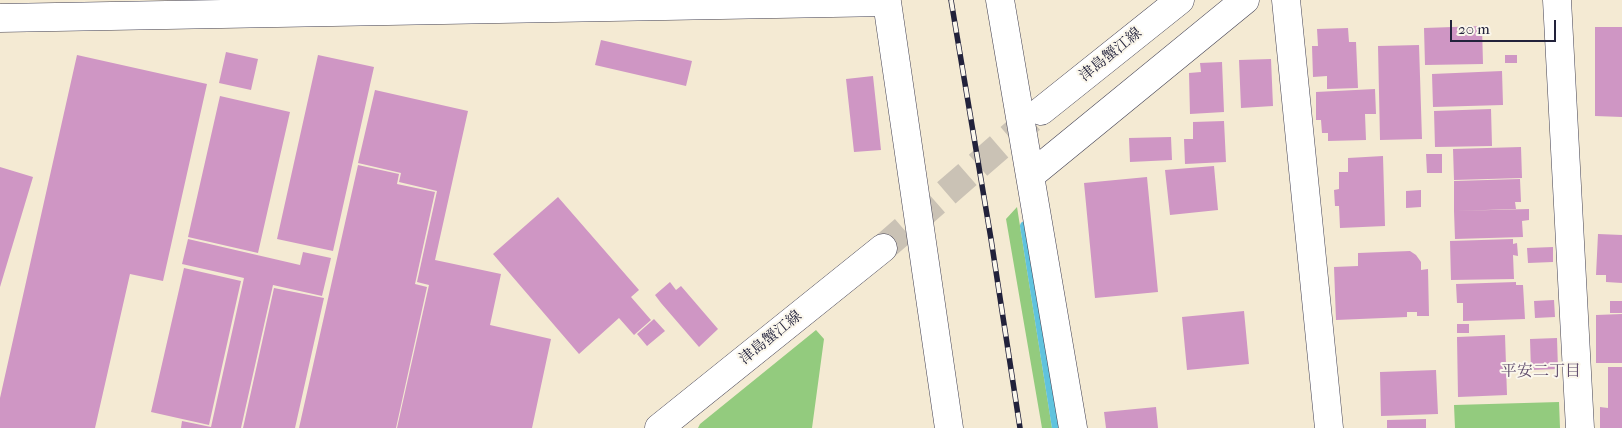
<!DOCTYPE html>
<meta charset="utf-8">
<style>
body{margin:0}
#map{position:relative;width:1622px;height:428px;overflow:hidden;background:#f4ead3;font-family:"IM FELL French Canon",serif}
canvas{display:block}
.scale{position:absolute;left:1450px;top:20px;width:106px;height:22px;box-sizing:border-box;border:2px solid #22223b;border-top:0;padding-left:6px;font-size:15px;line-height:18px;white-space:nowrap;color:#22223b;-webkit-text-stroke:4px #fbf7ec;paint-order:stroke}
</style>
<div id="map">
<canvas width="1622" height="428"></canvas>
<div class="scale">20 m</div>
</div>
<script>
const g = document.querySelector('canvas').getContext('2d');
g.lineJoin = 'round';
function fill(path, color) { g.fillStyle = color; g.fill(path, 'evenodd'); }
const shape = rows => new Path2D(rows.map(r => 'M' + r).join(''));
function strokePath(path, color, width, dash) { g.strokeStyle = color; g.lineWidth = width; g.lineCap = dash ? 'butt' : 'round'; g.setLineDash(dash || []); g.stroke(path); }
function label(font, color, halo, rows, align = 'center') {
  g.font = font + ' "IM FELL French Canon","Noto Serif JP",serif'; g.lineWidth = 4; g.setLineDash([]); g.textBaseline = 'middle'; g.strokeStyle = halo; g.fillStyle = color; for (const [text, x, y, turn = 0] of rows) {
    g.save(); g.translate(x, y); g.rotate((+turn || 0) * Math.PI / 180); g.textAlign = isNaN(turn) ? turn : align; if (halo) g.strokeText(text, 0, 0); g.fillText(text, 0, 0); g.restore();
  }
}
fill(shape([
 [1017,207,1052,428,1042,428,1006,219],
 [816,330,824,339,812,428,698,428,700,424],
 [1559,402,1560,428,1455,428,1454,405]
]), '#93cb7e');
strokePath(shape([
 [1025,226,1057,428]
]), '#60c3de', 10);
fill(shape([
 [1482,26,1483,64,1425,65,1424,28],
 [1595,27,1622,27,1622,117,1595,116],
 [1348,28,1349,42,1356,42,1358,88,1327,89,1327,76,1313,77,1312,46,1318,46,1317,29],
 [601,40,692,61,686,86,595,65],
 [1419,45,1422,139,1380,140,1378,46],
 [226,52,258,59,251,90,219,83],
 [77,55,207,84,163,281,130,274,95,428,0,428,0,398],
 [318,55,374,67,333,251,277,239],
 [1505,55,1517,55,1517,63,1505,63],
 [1271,59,1273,106,1241,108,1239,60],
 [1222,62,1224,112,1190,114,1189,73,1201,72,1200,63],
 [1502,71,1503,105,1433,107,1432,74],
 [873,76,881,150,854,152,846,79],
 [1375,89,1376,114,1365,114,1366,140,1328,141,1328,133,1322,133,1321,120,1316,120,1316,92],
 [375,90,468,111,435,260,501,274,490,325,551,339,532,428,397,428,429,285,417,282,437,191,399,182,401,173,358,163],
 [220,96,290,112,258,253,188,237],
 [1491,109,1492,146,1435,147,1434,111],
 [1224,121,1226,162,1185,164,1184,139,1193,139,1193,122],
 [1171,137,1172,160,1130,162,1129,138],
 [1521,147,1522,178,1454,180,1453,149],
 [1426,154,1442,154,1442,173,1427,173],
 [1383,156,1385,226,1340,228,1339,206,1335,206,1334,190,1339,189,1339,172,1348,172,1348,158],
 [358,165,399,174,397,184,435,192,415,284,427,287,396,428,299,428],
 [1214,166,1218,210,1170,215,1165,170],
 [0,167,33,177,0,287],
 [1147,177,1158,292,1095,298,1084,183],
 [1520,179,1521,202,1515,202,1516,209,1454,211,1454,181],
 [1421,190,1421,207,1406,208,1406,191],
 [558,197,639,290,631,297,651,320,634,335,619,318,579,354,493,254],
 [1529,209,1529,220,1522,221,1523,237,1455,239,1454,211],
 [1598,234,1622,235,1622,283,1606,282,1606,275,1596,275],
 [188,239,300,265,303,252,331,258,322,296,273,285,241,428,181,428,182,421,211,427,244,278,182,264],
 [1513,239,1513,244,1517,243,1518,256,1513,255,1514,279,1451,280,1450,241],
 [1553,247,1553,262,1528,263,1527,248],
 [1410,251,1416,255,1421,262,1421,270,1428,269,1429,316,1417,316,1417,312,1407,312,1407,317,1336,320,1334,267,1358,266,1358,253],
 [184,268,241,281,209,425,151,412],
 [670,282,676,290,681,286,718,329,699,347,661,303,665,299,661,303,655,295],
 [1516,282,1516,285,1523,285,1525,319,1463,321,1463,303,1457,303,1456,284],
 [274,288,324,298,295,428,243,428],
 [1554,300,1555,317,1535,318,1534,301],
 [1610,301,1622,301,1622,313,1610,313],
 [1244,311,1249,364,1187,370,1182,317],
 [1622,314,1622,363,1596,363,1596,315],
 [654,319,665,331,647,346,637,334],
 [1457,324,1469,324,1469,333,1457,333],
 [1505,335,1507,395,1458,397,1457,337],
 [1557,338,1558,369,1531,370,1530,339],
 [1608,367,1622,367,1622,428,1600,428,1600,407,1608,408],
 [1436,370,1438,414,1381,416,1380,372],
 [1156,407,1158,428,1106,428,1104,412],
 [1426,419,1426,428,1387,428,1387,420]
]), '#cf96c4');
strokePath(shape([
 [883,248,1038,113]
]), '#cac2b5', 28, [28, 14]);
const street = shape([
 [1000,0,1073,428],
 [1286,0,1329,428],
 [1557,0,1580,428],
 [0,18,887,2,949,428],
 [1031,175,1245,0]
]);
const secondary = shape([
 [1041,111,1180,0],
 [659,428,883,248]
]);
strokePath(street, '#424052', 29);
strokePath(secondary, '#424052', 29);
strokePath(street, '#fff', 28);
strokePath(secondary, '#fff', 28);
const rail = shape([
 [951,0,991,239,1020,428]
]);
strokePath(rail, '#22223b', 5.5);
strokePath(rail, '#fbf7ec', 4, [11]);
label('15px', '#22223b', '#fbf7ec', [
 ["津島蟹江線",1111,55,-39],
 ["津島蟹江線",771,338,-39]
]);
label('16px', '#5f4b6b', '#fbf7ec', [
 ["平安二丁目",1541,372]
]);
</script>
